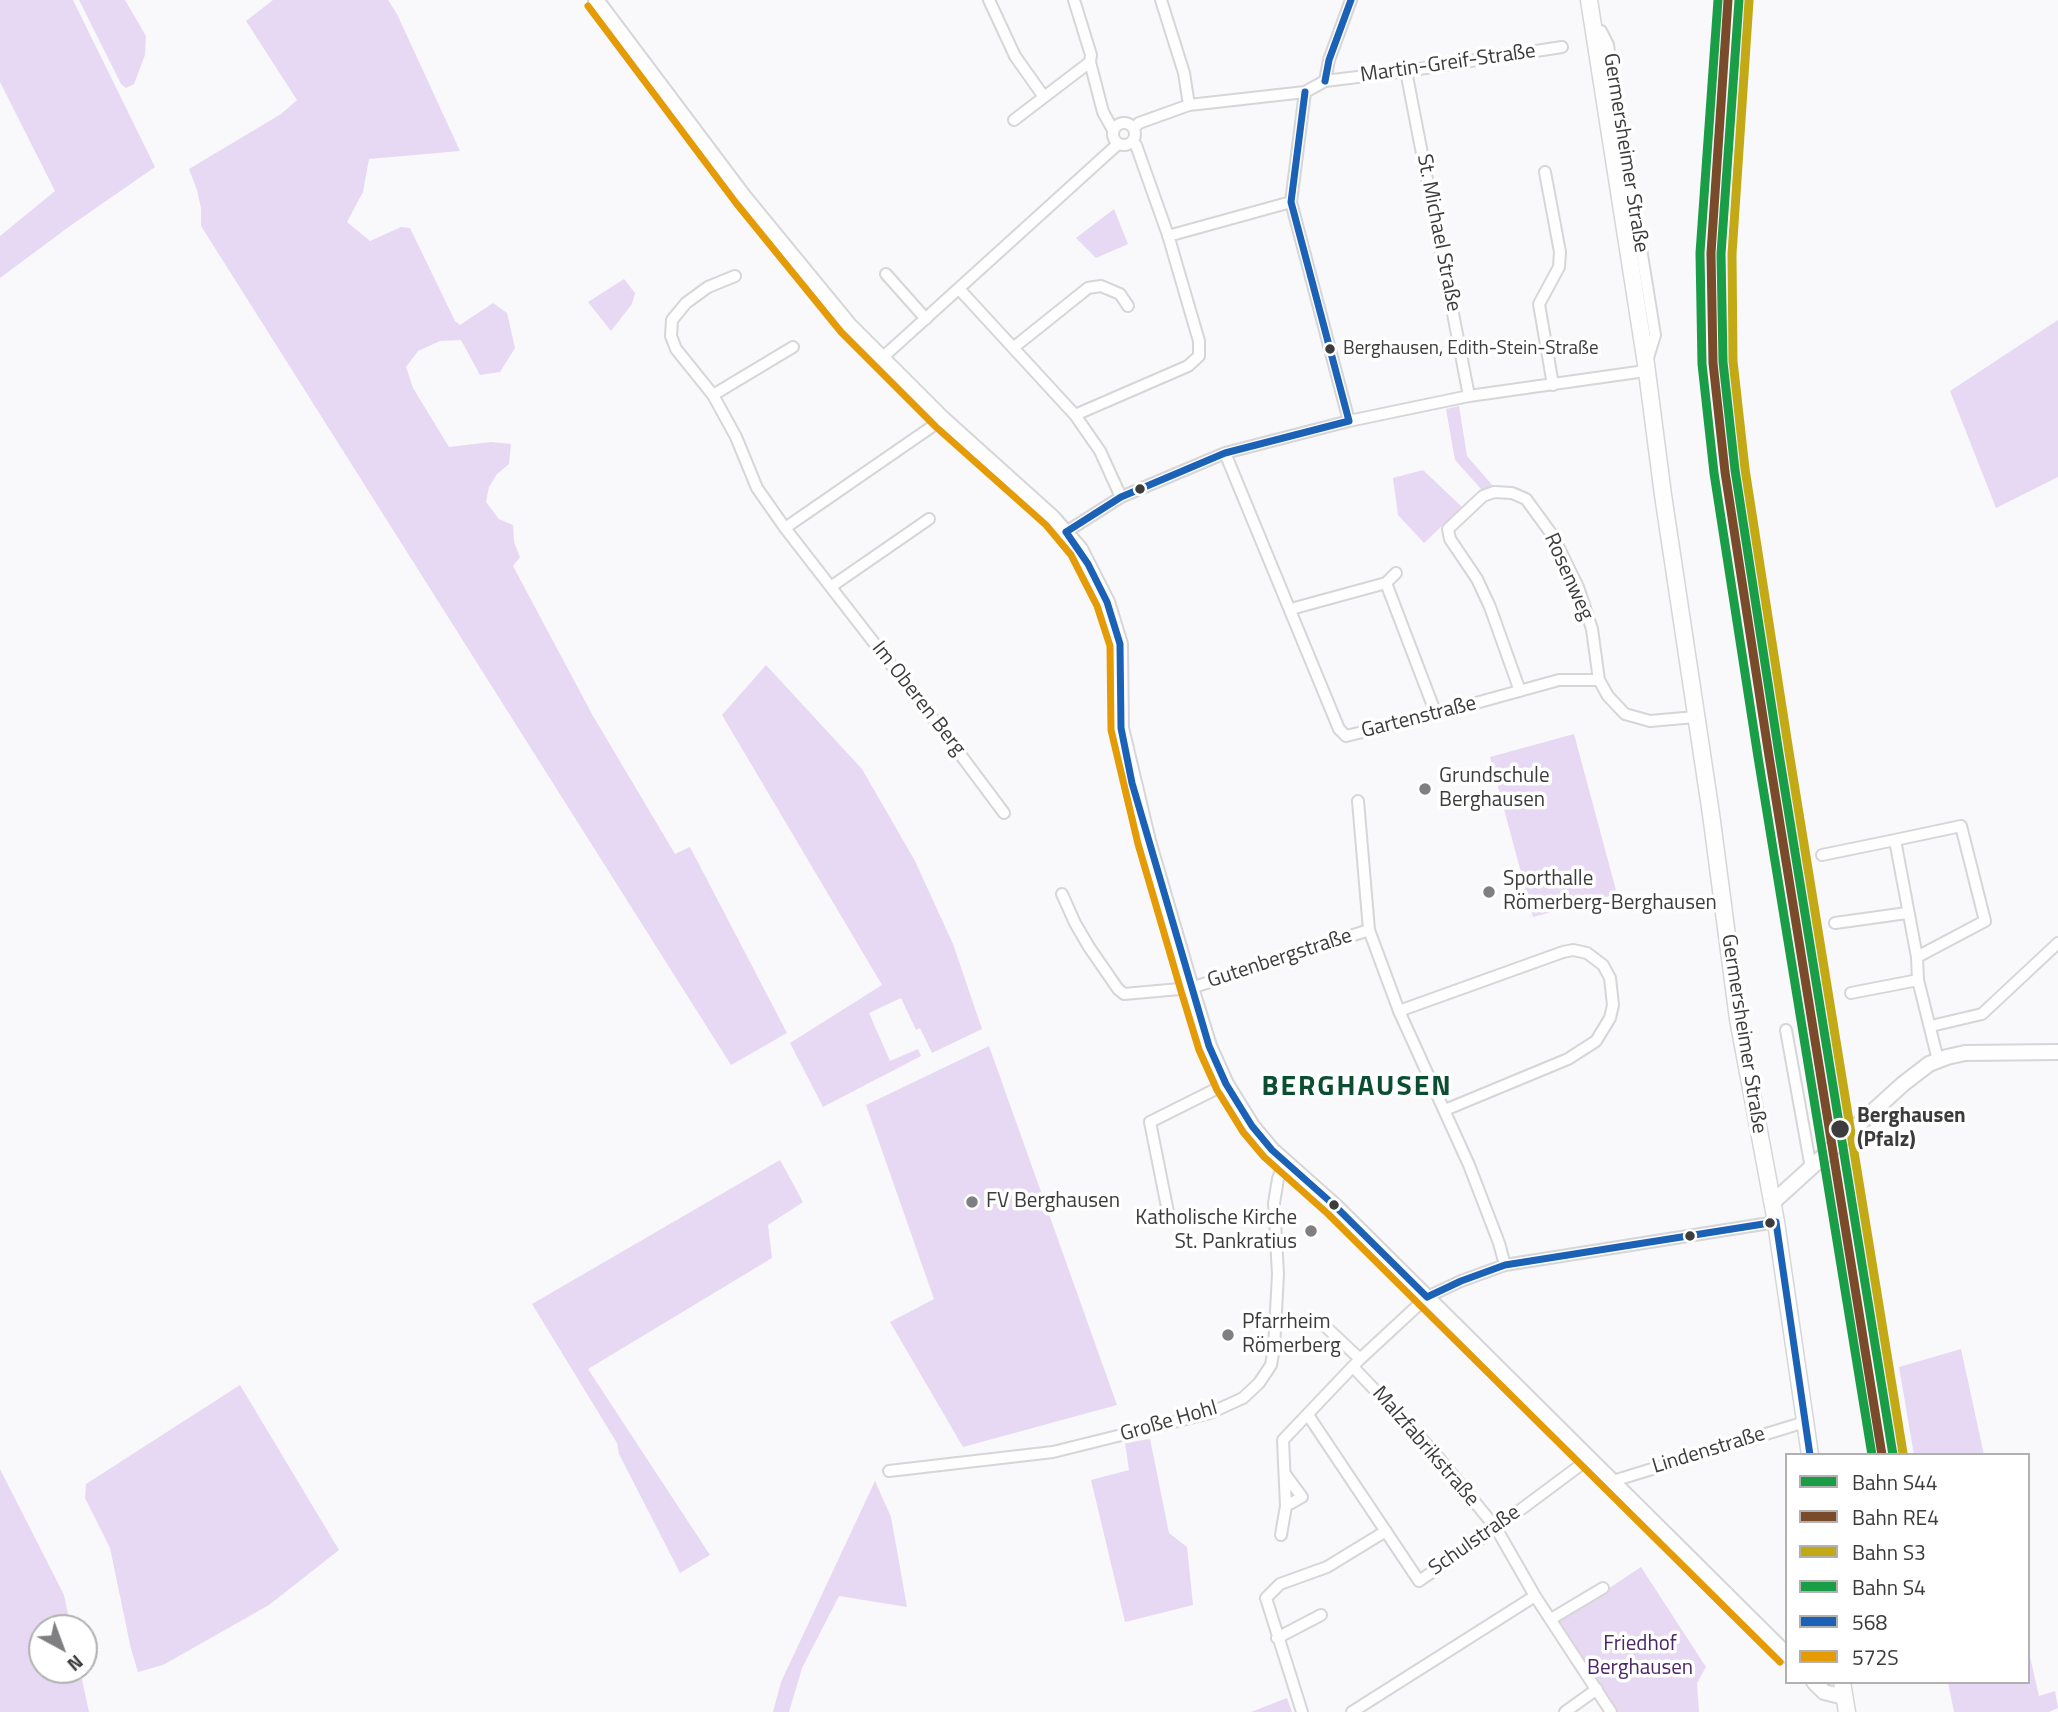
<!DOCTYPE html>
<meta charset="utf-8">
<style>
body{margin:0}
#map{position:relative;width:2058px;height:1712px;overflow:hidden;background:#f9f8fb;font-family:"Titillium Web",sans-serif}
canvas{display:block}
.legend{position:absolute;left:1785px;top:1453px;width:245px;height:231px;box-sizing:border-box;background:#fff;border:2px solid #b1b1b1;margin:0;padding:9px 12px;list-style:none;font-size:21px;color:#3d3c3d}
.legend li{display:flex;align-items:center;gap:14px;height:35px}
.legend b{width:35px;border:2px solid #b1b1b1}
.north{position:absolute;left:28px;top:1614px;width:70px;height:70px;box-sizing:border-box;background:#fff;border:2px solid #b1b1b1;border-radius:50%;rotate:139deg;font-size:19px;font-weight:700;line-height:28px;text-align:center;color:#3d3c3d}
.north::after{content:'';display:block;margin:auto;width:24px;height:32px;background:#7f7e80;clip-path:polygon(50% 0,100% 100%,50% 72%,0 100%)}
</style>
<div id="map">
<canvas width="2058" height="1712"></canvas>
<ul class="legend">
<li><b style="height:9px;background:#1a9d47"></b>Bahn S44</li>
<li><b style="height:9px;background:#7a4b2a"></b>Bahn RE4</li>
<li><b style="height:9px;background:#c3a915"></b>Bahn S3</li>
<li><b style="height:9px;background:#1a9d47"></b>Bahn S4</li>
<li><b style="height:9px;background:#1b62b7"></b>568</li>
<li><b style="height:9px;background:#e49b06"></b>572S</li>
</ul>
<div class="north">N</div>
</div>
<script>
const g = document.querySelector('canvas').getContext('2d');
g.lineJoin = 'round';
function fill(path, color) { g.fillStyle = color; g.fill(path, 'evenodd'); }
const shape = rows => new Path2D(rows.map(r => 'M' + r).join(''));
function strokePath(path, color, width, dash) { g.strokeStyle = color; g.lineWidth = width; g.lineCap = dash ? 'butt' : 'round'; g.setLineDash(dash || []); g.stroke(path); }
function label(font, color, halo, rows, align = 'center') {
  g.font = font + ' "Titillium Web",sans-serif'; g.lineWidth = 7; g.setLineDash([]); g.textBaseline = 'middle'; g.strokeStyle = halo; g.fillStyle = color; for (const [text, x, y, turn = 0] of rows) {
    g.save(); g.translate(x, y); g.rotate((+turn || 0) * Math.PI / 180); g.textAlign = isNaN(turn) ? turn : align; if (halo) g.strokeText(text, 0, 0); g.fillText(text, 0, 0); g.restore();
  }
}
fill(shape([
 [0,0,73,0,155,167,70,226,0,278,0,236,55,191,0,82],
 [79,0,125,0,146,36,145,55,134,84,126,88,121,84],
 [273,0,388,0,397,14,460,151,369,159,363,192,347,222,370,241,401,227,410,228,455,321,460,325,493,303,507,313,515,348,500,372,480,375,461,340,440,341,418,351,406,367,413,388,449,447,491,442,511,444,509,464,497,474,489,487,486,502,499,519,513,525,514,542,520,557,513,566,593,716,675,854,690,847,787,1033,731,1065,201,226,201,208,197,190,189,169,281,114,297,100,246,21],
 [1114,209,1128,244,1096,258,1076,238],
 [624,279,635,293,632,304,611,331,588,302],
 [2058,320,2058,477,1996,508,1950,391],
 [1459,406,1467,456,1493,486,1482,490,1455,460,1446,409],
 [1423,470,1462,507,1424,543,1398,515,1393,478],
 [766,665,862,769,915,861,953,944,982,1029,932,1053,920,1028,916,1030,901,998,869,1013,890,1061,918,1049,921,1056,823,1107,790,1043,882,985,722,715],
 [1574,734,1617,894,1533,917,1490,757],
 [989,1046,1117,1405,963,1447,890,1322,934,1299,866,1105],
 [780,1160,803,1202,768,1225,772,1258,588,1369,710,1555,680,1573,619,1454,617,1443,532,1304],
 [1961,1349,1984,1455,1914,1455,1899,1367],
 [240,1385,339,1550,269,1605,163,1665,138,1672,131,1649,110,1548,85,1498,86,1484],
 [1150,1439,1169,1533,1187,1547,1193,1605,1125,1622,1091,1480,1129,1470,1125,1443],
 [0,1469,64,1595,71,1628,42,1628,42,1670,80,1670,89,1712,0,1712],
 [875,1481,891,1517,907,1607,839,1596,802,1668,789,1712,773,1712,781,1682],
 [1641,1567,1706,1667,1697,1683,1699,1712,1617,1712,1558,1622],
 [2028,1648,2039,1696,2055,1691,2058,1708,2049,1712,1954,1712,1948,1682,2028,1682],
 [1287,1698,1292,1712,1251,1712]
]), '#e7d9f3');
const minor = shape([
 [989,0,1015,56,1044,97],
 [1074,0,1091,55,1090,62,1103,112,1113,130],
 [1161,0,1184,73,1189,105],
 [1594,32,1601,31,1608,45,1655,335,1647,361],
 [1406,71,1469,396],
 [1325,81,1329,60,1351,0],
 [1305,92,1291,202,1349,421],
 [1014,120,1090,62],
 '1113 134a11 11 0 1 1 22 0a11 11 0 1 1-22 0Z',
 [1134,128,1139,123,1189,105,1305,92,1325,81,1406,71,1562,47],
 [1545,172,1560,252,1559,267,1539,304,1553,385],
 [1168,236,1291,202],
 [886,274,926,319],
 [735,276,708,287,686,303,672,320,671,336,676,349,713,395,793,347],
 [960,290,1075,415,1188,366,1199,356,1199,341,1168,235,1136,145,1132,142],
 [1013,348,1088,288,1101,286,1120,294,1128,306],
 [882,358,1118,144],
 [713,395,736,437,757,488,785,528],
 [1075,415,1100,451,1121,497],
 [943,419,785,528,951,742,1004,813],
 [1225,453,1339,729,1346,736,1436,714,1559,680,1599,680,1608,696,1625,714,1650,721,1695,717],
 [1066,532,1121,497,1225,453,1349,421,1469,396,1645,371],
 [1386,583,1396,573],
 [832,586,929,519],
 [1291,609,1386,583,1436,714],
 [1520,691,1490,607,1477,579,1450,539,1448,529,1483,496,1494,492,1512,493,1526,499,1553,536,1578,587,1592,629,1599,680],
 [1358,801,1369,930],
 [1895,840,1961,826,1985,921,1917,957],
 [1822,855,1895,840,1917,957,1918,980,1938,1060],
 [1062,894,1075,923,1089,947,1118,989,1124,994,1191,988,1369,930,1399,1011,1469,1165,1499,1243,1505,1265],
 [1835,923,1907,913],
 [1851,993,1918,980],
 [1399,1011,1563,952,1573,950,1587,953,1603,965,1610,978,1613,1005,1610,1018,1596,1041,1568,1059,1445,1110],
 [1931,1026,1982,1014,2058,943],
 [1786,1030,1811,1168],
 [1168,1212,1150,1122,1226,1084],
 [1326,1327,1360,1359],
 [1353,1367,1433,1451,1496,1528,1535,1596,1611,1712],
 [1308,1415,1419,1581,1496,1528,1590,1458],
 [889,1471,1053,1452,1210,1413,1243,1398,1259,1383,1271,1365,1274,1348,1278,1274,1274,1203,1278,1179,1281,1171,1288,1164],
 [1285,1474,1302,1497,1286,1506],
 [1613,1481,1805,1422],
 [1281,1535,1286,1506,1283,1440,1360,1359,1427,1297,1461,1281,1505,1265,1776,1222],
 [1551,1619,1603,1588],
 [1277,1638,1321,1615],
 [1302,1712,1266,1598,1280,1584,1327,1567,1386,1531],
 [1352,1712,1535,1596],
 [1565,1712,1597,1689]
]);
const tertiary = shape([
 [596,0,744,197,849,325,943,419,1053,518,1080,549,1107,602,1120,644,1121,728,1148,841,1191,988,1209,1046,1226,1084,1252,1126,1272,1150,1335,1206,1787,1655],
 [1772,1203,1903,1084,1929,1064,1947,1057,1965,1053,2058,1052],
 [1814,1682,1824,1692,1844,1697]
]);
const secondary = shape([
 [1589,0,1646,364,1663,495,1711,814,1738,1019,1776,1222,1810,1455],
 [1842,1682,1847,1712]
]);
strokePath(minor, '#d6d5d7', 14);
strokePath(tertiary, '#d6d5d7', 18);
strokePath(secondary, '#d6d5d7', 19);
strokePath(minor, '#fefefe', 10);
strokePath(tertiary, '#fefefe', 14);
strokePath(secondary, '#fefefe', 16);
strokePath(shape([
 [1325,81,1329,60,1351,0],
 [1305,92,1291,202,1349,421],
 [1066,532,1088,564,1107,602,1120,644,1121,728,1132,783,1209,1046,1226,1084,1252,1126,1272,1150,1335,1206,1427,1297],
 [1066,532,1121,497,1225,453,1349,421],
 [1776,1222,1810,1455],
 [1427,1297,1461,1281,1505,1265,1776,1222]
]), '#1b62b7', 7);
strokePath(shape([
 [588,6,736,203,841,332,936,427,1046,525,1071,555,1097,606,1110,646,1111,730,1138,844,1181,991,1199,1050,1217,1090,1243,1132,1264,1157,1328,1214,1780,1662]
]), '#e49b06', 7);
strokePath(shape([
 [1739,0,1721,254,1723,362,1735,470,1779,754,1893,1455]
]), '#1a9d47', 9);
strokePath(shape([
 [1728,0,1711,253,1713,363,1725,472,1769,756,1882,1455]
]), '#7a4b2a', 9);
strokePath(shape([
 [1749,1,1732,254,1733,361,1745,469,1789,752,1903,1453]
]), '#c3a915', 9);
strokePath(shape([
 [1718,0,1700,253,1702,364,1714,473,1758,757,1872,1455]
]), '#1a9d47', 9);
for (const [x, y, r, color] of [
 [1330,349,6,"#3d3c3d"],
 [1140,489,6,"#3d3c3d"],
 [1425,789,7,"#7f7e80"],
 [1489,892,7,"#7f7e80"],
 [1840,1129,10,"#3d3c3d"],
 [972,1202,7,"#7f7e80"],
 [1334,1205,6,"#3d3c3d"],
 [1770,1223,6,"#3d3c3d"],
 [1311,1231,7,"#7f7e80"],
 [1690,1236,6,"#3d3c3d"],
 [1228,1335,7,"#7f7e80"]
]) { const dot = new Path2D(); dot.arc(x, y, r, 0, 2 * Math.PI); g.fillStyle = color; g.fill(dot); strokePath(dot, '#fff', 2.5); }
label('19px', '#3d3c3d', '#fff', [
 ["Berghausen, Edith-Stein-Straße",1343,349]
], 'left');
label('21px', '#3d3c3d', '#fff', [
 ["Martin-Greif-Straße",1448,64,-8],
 ["Germersheimer Straße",1625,153,81],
 ["St. Michael Straße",1438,233,79],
 ["Rosenweg",1568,577,66],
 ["Im Oberen Berg",918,699,52],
 ["Gartenstraße",1419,718,-14],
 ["Gutenbergstraße",1280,959,-18],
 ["Germersheimer Straße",1743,1034,81],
 ["Große Hohl",1169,1422,-16],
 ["Malzfabrikstraße",1425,1447,49],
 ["Lindenstraße",1709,1451,-17],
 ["Schulstraße",1475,1541,-35]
]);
label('21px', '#3d3c3d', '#fff', [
 ["Grundschule",1439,777],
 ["Berghausen",1439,801],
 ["Sporthalle",1503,880],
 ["Römerberg-Berghausen",1503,904],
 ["FV Berghausen",986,1202],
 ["Katholische Kirche",1297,1219,"right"],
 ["St. Pankratius",1297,1243,"right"],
 ["Pfarrheim",1242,1323],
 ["Römerberg",1242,1347]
], 'left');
label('bold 21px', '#3d3c3d', '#fff', [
 ["Berghausen",1857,1117],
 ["(Pfalz)",1857,1141]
], 'left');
label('21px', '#4d2667', '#fff', [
 ["Friedhof",1640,1645],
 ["Berghausen",1640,1669]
]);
g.letterSpacing = '2px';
label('bold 28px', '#0b4e32', '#fff', [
 ["BERGHAUSEN",1357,1088]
]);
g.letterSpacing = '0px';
</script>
